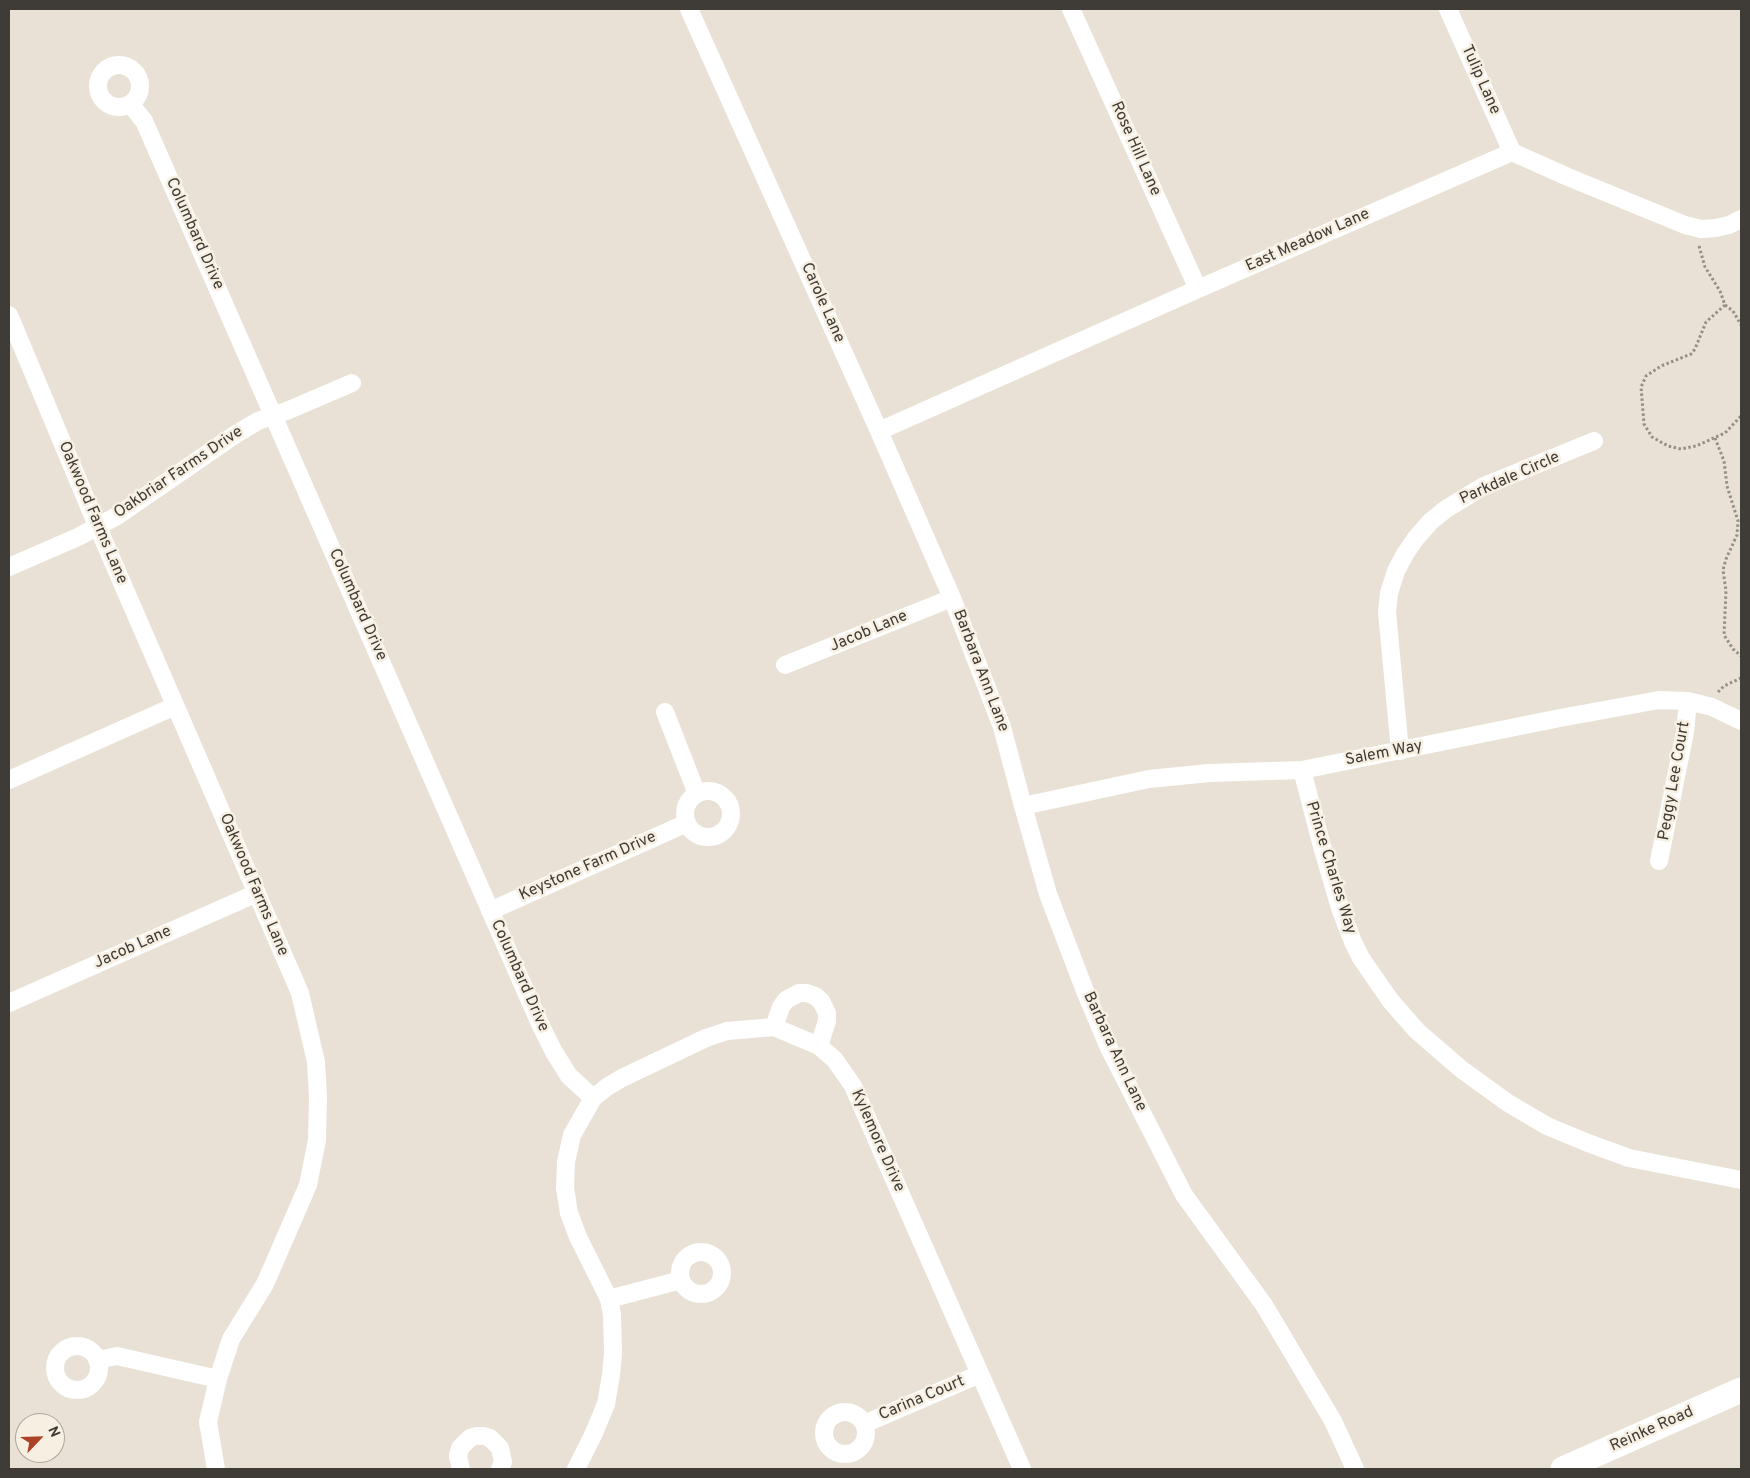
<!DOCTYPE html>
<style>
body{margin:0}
#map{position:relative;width:1750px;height:1478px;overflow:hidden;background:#e9e1d5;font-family:Overpass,sans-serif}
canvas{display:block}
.frame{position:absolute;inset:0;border:10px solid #3f3c37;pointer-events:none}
.north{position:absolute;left:15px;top:1413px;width:50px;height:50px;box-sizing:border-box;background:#f7efe2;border:1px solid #ada79e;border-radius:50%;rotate:66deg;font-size:14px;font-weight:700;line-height:20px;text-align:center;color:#3f3c37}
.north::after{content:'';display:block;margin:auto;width:18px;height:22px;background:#ac4326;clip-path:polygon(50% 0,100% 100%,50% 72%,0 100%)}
</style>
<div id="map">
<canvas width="1750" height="1478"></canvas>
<div class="frame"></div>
<div class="north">N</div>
</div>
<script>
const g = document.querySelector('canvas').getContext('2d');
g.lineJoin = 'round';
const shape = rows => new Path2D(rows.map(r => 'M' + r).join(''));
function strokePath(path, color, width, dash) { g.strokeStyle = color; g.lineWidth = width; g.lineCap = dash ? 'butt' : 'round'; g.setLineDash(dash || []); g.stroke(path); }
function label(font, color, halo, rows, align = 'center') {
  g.font = font + ' Overpass,sans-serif'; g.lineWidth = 5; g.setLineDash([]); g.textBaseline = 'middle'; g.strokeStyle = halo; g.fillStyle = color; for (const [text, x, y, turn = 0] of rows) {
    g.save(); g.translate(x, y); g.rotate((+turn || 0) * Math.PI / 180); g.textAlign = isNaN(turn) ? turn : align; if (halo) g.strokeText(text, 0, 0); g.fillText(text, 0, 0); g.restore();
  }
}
strokePath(shape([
 [1699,246,1705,267,1720,291,1725,305,1706,322,1695,349,1691,354,1661,366,1646,376,1641,387,1644,424,1652,437,1668,446,1681,449,1696,446,1725,433,1741,416],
 [1725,305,1733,311,1741,325],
 [1715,438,1724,461,1727,486,1738,521,1737,535,1726,559,1723,570,1726,591,1724,635,1733,649,1741,656],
 [1718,692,1724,686,1741,678]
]), '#958f87', 3, [2.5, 2.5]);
strokePath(shape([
 [689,9,879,431,952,598,1002,727,1023,806,1048,894,1085,991,1109,1048,1184,1195,1264,1305,1333,1421,1355,1469],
 [1071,9,1198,289],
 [1448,9,1512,152],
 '98 86a21 21 0 1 1 42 0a21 21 0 1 1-42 0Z',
 [131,105,144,121,540,1024,554,1052,569,1076,593,1098],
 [9,315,90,509,300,993,316,1062,318,1097,317,1140,308,1185,265,1284,231,1339,218,1379,208,1422,216,1469],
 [879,431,1198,289,1512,152,1568,177,1685,225,1701,229,1716,228,1729,225,1741,219],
 [9,567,78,537,117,516,236,434,258,421,289,410,352,383],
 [785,665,952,598],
 [665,712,697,794],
 [1400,751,1387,612,1389,593,1396,571,1405,554,1416,538,1430,522,1446,509,1464,498,1484,486,1594,441],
 [1302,770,1323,850,1340,908,1353,942,1361,958,1390,1000,1417,1031,1461,1069,1508,1103,1547,1126,1588,1143,1629,1158,1741,1180],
 [9,780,175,706],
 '685 814a23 23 0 1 1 46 0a23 23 0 1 1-46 0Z',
 [1023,806,1149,779,1209,773,1302,770,1560,718,1659,700,1688,701,1712,707,1741,721],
 [1659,861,1685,732,1688,701],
 [490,911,687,823],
 [9,1003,257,893],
 [774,1027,781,1007,786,1000,799,993,807,993,815,996,821,1001,827,1013,827,1021,819,1046],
 '680 1273a21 21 0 1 1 42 0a21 21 0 1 1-42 0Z',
 [609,1299,681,1280],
 '55 1368a22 22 0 1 1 44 0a22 22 0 1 1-44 0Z',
 [97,1360,117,1356,218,1379],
 '824 1433a21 21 0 1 1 42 0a21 21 0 1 1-42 0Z',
 [864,1424,980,1374],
 [461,1469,458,1456,460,1448,470,1438,476,1436,484,1436,490,1438,500,1448,503,1462,500,1469],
 [576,1469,594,1433,606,1404,611,1375,613,1353,612,1314,609,1299,578,1237,569,1213,565,1188,566,1162,572,1135,593,1098,607,1087,622,1078,706,1038,727,1031,774,1027,819,1046,835,1060,853,1086,1022,1469]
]), '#fff', 18);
strokePath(shape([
 [1563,1469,1741,1390]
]), '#fff', 25);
label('16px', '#3f3c37', '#f7efe2', [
 ["Tulip Lane",1480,80,66],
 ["Rose Hill Lane",1135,149,66],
 ["Columbard Drive",194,234,66],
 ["East Meadow Lane",1308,241,-24],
 ["Carole Lane",822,303,66],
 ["Oakbriar Farms Drive",179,473,-34],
 ["Parkdale Circle",1510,479,-24],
 ["Oakwood Farms Lane",92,513,67],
 ["Columbard Drive",357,605,66],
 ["Jacob Lane",869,632,-23],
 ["Barbara Ann Lane",980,671,69],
 ["Salem Way",1384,754,-11],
 ["Peggy Lee Court",1675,781,-80],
 ["Keystone Farm Drive",588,867,-24],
 ["Prince Charles Way",1330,868,73],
 ["Oakwood Farms Lane",253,885,67],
 ["Jacob Lane",133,948,-24],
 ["Columbard Drive",519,976,66],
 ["Barbara Ann Lane",1114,1052,65],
 ["Kylemore Drive",877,1141,66],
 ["Carina Court",922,1399,-23],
 ["Reinke Road",1652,1430,-24]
]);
</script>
